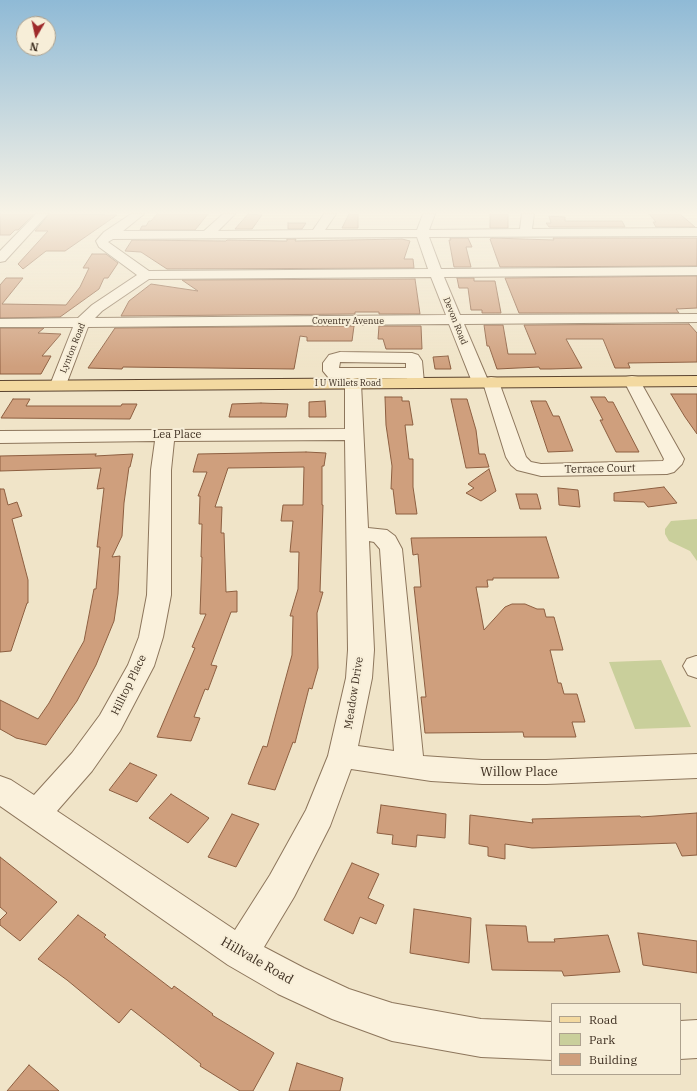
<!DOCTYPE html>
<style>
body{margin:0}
#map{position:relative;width:697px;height:1091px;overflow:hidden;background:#f0e4c8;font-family:"IBM Plex Serif",serif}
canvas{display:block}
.legend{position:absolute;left:551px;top:1003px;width:130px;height:72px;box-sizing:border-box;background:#f7eed8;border:1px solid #ada18e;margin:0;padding:5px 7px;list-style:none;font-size:12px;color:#3d2e20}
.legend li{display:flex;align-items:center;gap:8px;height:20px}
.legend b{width:20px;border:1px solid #ada18e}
.north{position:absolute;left:16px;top:16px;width:40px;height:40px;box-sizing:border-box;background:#f7eed8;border:1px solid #ada18e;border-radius:50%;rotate:189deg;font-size:11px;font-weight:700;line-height:16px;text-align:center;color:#3d2e20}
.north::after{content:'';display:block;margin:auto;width:14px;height:18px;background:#9e2a2b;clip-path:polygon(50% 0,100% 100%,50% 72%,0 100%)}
</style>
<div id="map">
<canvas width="697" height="1091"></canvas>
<ul class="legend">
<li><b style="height:5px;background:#f3d9a0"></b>Road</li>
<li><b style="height:11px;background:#c9cf9b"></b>Park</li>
<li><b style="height:11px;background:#cf9f7d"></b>Building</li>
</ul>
<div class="north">N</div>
</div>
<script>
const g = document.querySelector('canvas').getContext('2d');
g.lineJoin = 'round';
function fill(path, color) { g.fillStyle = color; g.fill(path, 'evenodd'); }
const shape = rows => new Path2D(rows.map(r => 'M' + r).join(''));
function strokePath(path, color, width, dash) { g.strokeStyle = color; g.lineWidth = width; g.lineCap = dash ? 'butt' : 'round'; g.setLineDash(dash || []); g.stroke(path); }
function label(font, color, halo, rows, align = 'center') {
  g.font = font + ' "IBM Plex Serif",serif'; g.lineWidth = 4; g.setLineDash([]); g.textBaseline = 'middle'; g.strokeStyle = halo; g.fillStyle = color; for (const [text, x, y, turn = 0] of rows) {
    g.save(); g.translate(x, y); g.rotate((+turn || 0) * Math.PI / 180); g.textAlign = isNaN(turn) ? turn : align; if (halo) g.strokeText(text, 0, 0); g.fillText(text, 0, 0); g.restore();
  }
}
fill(shape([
 [697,519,697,561,690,551,669,541,665,534,665,529,671,521],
 [661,660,691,727,635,729,609,662]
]), '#c9cf9b');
const building = shape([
 [0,214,34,214,18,230,15,230,10,235,0,235,0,214],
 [49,214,69,214,117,215,65,251,46,251,23,269,18,264,48,231,35,231,49,214],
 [157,214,208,214,195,230,140,230,142,226,146,226,149,221,151,221,157,214],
 [248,214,262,215,252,229,235,229,248,214],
 [349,214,358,214,358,228,342,228,349,214],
 [490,214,508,214,508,228,490,228,490,214],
 [649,214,680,214,695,227,656,227,653,222,656,222,649,214],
 [549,216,565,217,565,221,622,221,625,227,549,227,546,223,551,223,549,216],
 [288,223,306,223,302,229,288,229,288,223],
 [450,238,468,238,472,247,466,247,471,267,454,267,449,240,451,240,450,238],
 [492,238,554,240,553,238,697,238,697,266,500,267,490,239,492,238],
 [287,239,296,239,295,241,402,239,410,241,404,259,413,259,414,268,167,269,141,252,125,251,132,240,226,241,227,240,282,241,287,241,287,239],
 [92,254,106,254,118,263,108,278,104,278,99,289,60,317,0,318,0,285,6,278,23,278,2,304,66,305,80,287,89,268,83,268,92,254],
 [697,276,697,308,676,309,679,313,519,313,505,278,697,276],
 [457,278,474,278,474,281,495,281,501,313,482,313,482,310,471,310,468,288,459,288,457,278],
 [415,279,420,314,379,314,379,312,355,312,355,314,121,316,129,301,151,284,198,291,182,280,415,279],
 [689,324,697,333,697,362,628,363,630,368,615,368,603,339,566,339,582,368,551,369,540,369,539,367,497,369,489,346,487,346,484,325,503,325,508,354,536,354,524,325,689,324],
 [354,326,352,341,307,341,307,337,300,336,294,369,123,367,122,369,88,368,115,328,354,326],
 [379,326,421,326,422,349,386,349,383,339,378,339,379,326],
 [0,328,44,328,38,333,61,334,42,356,51,356,41,374,0,374,0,328],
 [448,356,451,369,435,369,433,357,448,356],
 [671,394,697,394,697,434,685,417,671,394],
 [385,397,402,397,402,401,409,401,413,425,405,425,409,459,413,459,413,487,417,514,396,514,393,489,391,489,392,466,386,425,385,397],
 [591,397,605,397,608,402,613,402,639,452,616,452,600,420,603,420,591,397],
 [13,399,30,399,26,406,121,406,122,404,137,404,130,419,1,418,13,399],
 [451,399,467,399,476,430,479,454,485,454,489,467,466,468,451,399],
 [325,401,326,417,309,417,309,402,325,401],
 [531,401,546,401,553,416,559,416,573,451,548,452,531,401],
 [261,403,288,404,286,417,229,417,232,404,261,403],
 [306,452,326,453,324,466,322,466,322,505,323,505,320,592,323,592,317,613,318,668,312,689,309,688,295,743,293,742,275,790,248,784,263,746,267,747,292,655,293,616,290,616,298,589,299,552,290,552,293,521,281,521,283,505,303,505,304,467,228,468,215,507,222,507,221,533,224,533,226,592,237,591,237,612,231,612,211,665,217,666,208,690,205,689,194,717,200,718,191,741,157,737,195,648,192,647,206,614,200,614,202,557,201,557,202,524,199,524,200,496,198,496,207,472,193,472,198,454,306,452],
 [96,454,95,456,133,454,130,467,129,467,124,503,122,536,112,557,120,556,118,594,114,621,96,665,77,701,46,745,16,738,0,729,0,700,38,719,49,703,84,641,94,589,96,589,100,547,97,547,104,488,97,489,101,468,0,471,0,456,96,454],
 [489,469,496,491,481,501,466,493,474,488,468,484,489,469],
 [664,487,677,503,648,507,644,502,614,501,614,493,664,487],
 [558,488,578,490,580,507,559,505,558,488],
 [0,489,4,489,8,505,17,502,22,516,12,519,28,580,28,603,27,603,11,651,0,652,0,489],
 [516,494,537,494,541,509,520,509,516,494],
 [546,537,559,578,493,578,493,580,487,580,488,587,476,587,484,630,505,607,512,604,525,604,537,609,544,609,546,617,554,617,563,650,550,650,558,683,561,683,564,694,577,694,585,722,572,722,576,737,524,737,523,732,425,733,421,697,426,697,414,587,421,587,418,554,413,555,411,538,546,537],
 [130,763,157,775,137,802,109,790,130,763],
 [171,794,209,818,188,843,149,818,171,794],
 [381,805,446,814,445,838,417,835,416,847,392,844,393,835,377,833,381,805],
 [697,813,697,855,682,856,676,843,532,848,505,844,505,859,488,856,488,847,469,844,470,815,533,823,532,819,640,816,641,817,697,813],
 [232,814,259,824,236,867,208,857,232,814],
 [0,857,57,902,20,941,0,925,0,920,7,913,0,907,0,857],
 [352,863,379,874,368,898,384,905,376,924,360,917,353,934,324,920,352,863],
 [414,909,471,918,469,963,410,953,414,909],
 [78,915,106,935,104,937,172,989,174,986,213,1014,212,1015,274,1053,253,1091,240,1091,200,1066,201,1064,131,1009,119,1023,67,980,38,959,78,915],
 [486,925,526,926,528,942,555,942,554,939,608,935,620,972,564,976,562,971,492,970,486,925],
 [638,933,697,941,697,973,643,965,638,933],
 [297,1063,343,1078,340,1091,289,1091,297,1063],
 [29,1065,59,1091,7,1091,29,1065]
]);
fill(building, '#cf9f7d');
strokePath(building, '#8d5f41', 1);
const minor = shape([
 [36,214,48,214,5,261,0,262,0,251,36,214],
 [131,214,144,214,123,231,204,231,223,214,235,214,218,231,313,230,324,214,336,214,325,230,417,230,423,214,435,214,429,230,520,229,522,214,534,214,532,229,697,228,697,236,429,237,441,269,697,267,697,275,444,277,460,315,697,314,697,322,464,324,487,378,491,377,497,378,499,382,526,457,531,462,541,464,663,461,664,459,624,381,626,377,632,376,638,377,640,381,684,459,682,464,674,472,667,474,541,476,517,470,511,465,506,457,484,386,474,386,472,382,449,324,88,327,66,385,64,389,58,390,52,389,50,385,73,327,0,327,0,319,78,318,92,305,137,275,99,247,96,241,104,232,131,214],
 [417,237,428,269,149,271,108,242,113,239,417,237],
 [431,277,446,315,95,318,102,311,149,279,431,277],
 [340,352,412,353,418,355,422,361,424,383,422,387,416,388,410,387,408,383,407,378,353,378,359,379,361,383,368,528,387,530,395,536,402,549,423,756,482,760,546,760,697,754,697,778,546,784,482,784,431,781,351,769,330,826,294,897,264,947,304,968,349,989,392,1003,481,1019,552,1022,552,1060,481,1057,392,1041,332,1019,278,994,228,965,0,806,0,776,11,780,34,795,72,753,100,715,128,665,139,637,147,595,151,470,155,441,0,443,0,431,345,429,345,383,347,379,353,378,334,378,328,377,323,371,323,363,329,355,340,352],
 [340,362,406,363,406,368,339,368,340,362],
 [345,440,348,650,346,678,328,756,306,810,270,875,235,930,57,811,92,771,120,731,154,666,163,637,171,595,171,470,174,441,345,440],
 [369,541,374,542,380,549,394,751,358,746,372,678,374,650,369,541],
 [696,656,697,656,697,678,688,675,683,666,687,659,696,656],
 [697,1020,697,1058,680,1059,680,1021,697,1020]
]);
const major = shape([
 [697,376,697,386,0,391,0,381,697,376]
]);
strokePath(minor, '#8d765c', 2);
strokePath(major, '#5b4430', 2);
fill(minor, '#faf1dc');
fill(major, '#f3d9a0');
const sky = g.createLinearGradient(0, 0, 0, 367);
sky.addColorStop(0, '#8fbad6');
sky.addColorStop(0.58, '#f8f3e6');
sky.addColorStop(1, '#f8f3e600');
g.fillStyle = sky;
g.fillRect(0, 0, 697, 367);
label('9px', '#3d2e20', '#f7eed8', [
 ["Coventry Avenue",348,321],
 ["Devon Road",455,321,68],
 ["Lynton Road",73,348,-68],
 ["I U Willets Road",348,383]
]);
label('11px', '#3d2e20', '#f7eed8', [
 ["Lea Place",177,435],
 ["Terrace Court",600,469,-1],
 ["Hilltop Place",129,685,-64],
 ["Meadow Drive",354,693,-81]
]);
label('13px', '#3d2e20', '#f7eed8', [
 ["Willow Place",519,772],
 ["Hillvale Road",257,961,30]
]);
</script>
